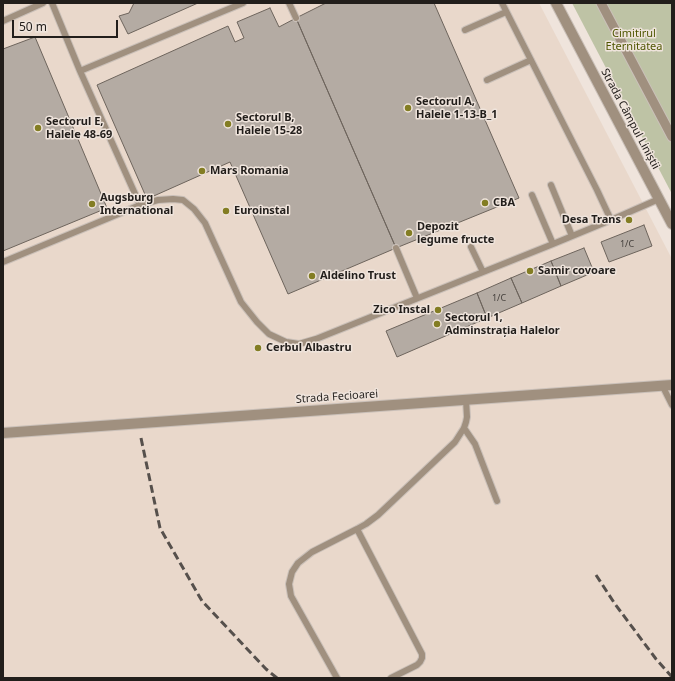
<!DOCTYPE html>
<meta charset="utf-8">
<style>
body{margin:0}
#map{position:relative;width:675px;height:681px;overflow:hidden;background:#efe4dc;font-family:"Noto Sans",sans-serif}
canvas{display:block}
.frame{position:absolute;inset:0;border:4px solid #221e1b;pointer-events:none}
.scale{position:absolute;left:12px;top:20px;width:106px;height:18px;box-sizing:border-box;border:2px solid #221e1b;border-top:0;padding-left:5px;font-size:12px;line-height:14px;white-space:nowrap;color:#221e1b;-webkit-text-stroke:3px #efe4dc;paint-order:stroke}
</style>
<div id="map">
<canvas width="675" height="681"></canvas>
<div class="frame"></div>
<div class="scale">50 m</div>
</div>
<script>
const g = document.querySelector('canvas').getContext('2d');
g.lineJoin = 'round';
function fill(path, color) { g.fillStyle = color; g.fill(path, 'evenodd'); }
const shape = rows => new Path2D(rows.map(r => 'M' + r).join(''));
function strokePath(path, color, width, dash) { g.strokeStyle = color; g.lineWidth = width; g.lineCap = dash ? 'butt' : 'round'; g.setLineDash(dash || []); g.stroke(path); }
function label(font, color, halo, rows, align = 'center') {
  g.font = font + ' "Noto Sans",sans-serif'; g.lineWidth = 3; g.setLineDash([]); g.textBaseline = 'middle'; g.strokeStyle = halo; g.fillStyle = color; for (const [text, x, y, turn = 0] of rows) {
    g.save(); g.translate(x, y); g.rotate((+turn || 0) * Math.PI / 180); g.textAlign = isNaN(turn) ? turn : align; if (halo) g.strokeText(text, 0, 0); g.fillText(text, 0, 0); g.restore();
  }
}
fill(shape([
 [3,3,539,3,672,259,672,678,3,678]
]), '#e9d8cb');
fill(shape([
 [572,3,672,3,672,194]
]), '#bec3a5');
const building = shape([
 [134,3,198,3,128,34,119,16,129,13,134,3],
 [326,3,434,3,519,198,396,248,296,18,326,3],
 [270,8,279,27,296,18,396,248,288,294,230,162,147,199,97,85,228,26,235,42,244,38,237,22,270,8],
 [35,37,107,208,3,251,3,49,35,37],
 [644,225,652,246,609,262,601,242,644,225],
 [584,248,594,272,561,286,551,261,584,248],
 [551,261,561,286,522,303,511,278,551,261],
 [511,278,522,303,487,318,477,293,511,278],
 [477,293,487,318,397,357,386,331,477,293]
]);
fill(building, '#b4aba3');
strokePath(building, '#6e655d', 1);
const service = shape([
 [52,3,80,71,140,205],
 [289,3,296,18],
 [502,3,597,190,611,220],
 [3,21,43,3],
 [465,30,506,12],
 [80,71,243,3],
 [487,80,531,60],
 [551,185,572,236],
 [532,195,553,244],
 [471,247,483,272],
 [396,248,417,298],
 [3,262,140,205,158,200,173,199,183,200,194,209,205,223,241,302,257,322,269,334,286,342,299,344,316,339,553,244,611,220,659,199],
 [662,385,672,405],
 [464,428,475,444,497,501],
 [357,529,422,654,422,658,420,662,417,665,391,678],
 [337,678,291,596,289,584,292,572,298,563,312,552,357,529,366,524,378,515,455,442,464,428,466,422,467,417,466,400]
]);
const pedestrian = shape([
 [601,3,672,137]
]);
const minor = shape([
 [3,433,672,385]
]);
const tertiary = shape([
 [556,3,672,224]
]);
strokePath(service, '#cac0b9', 8);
strokePath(pedestrian, '#cac0b9', 11);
strokePath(minor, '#cac0b9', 12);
strokePath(tertiary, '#cac0b9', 12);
strokePath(service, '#a0907f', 6);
strokePath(pedestrian, '#a0907f', 9);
strokePath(minor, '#a0907f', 10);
strokePath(tertiary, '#a0907f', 10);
strokePath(shape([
 [141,438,160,528,202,601,266,669,277,678],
 [596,575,615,604,656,659,672,677]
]), '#56504c', 3, [8, 4]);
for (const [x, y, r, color] of [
 [408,108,4,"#837d23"],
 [228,124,4,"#837d23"],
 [38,128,4,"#837d23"],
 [202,171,4,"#837d23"],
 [485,203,4,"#837d23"],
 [92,204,4,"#837d23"],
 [226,211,4,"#837d23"],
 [629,220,4,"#837d23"],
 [409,233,4,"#837d23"],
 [530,271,4,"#837d23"],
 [312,276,4,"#837d23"],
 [438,310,4,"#837d23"],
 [437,324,4,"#837d23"],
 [258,348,4,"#837d23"]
]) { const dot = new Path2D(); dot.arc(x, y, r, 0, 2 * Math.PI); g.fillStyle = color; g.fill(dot); strokePath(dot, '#efe4dc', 1.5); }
label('9px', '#46413d', null, [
 ["1/C",627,244],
 ["1/C",499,298]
]);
label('11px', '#505703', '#efe4dc', [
 ["Cimitirul",634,34],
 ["Eternitatea",634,47]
]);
label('bold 11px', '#221e1b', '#efe4dc', [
 ["Sectorul A,",416,102],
 ["Halele 1-13-B_1",416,115],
 ["Sectorul B,",236,118],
 ["Halele 15-28",236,131],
 ["Sectorul E,",46,122],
 ["Halele 48-69",46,135],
 ["Mars Romania",210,171],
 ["Augsburg",100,198],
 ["International",100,211],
 ["CBA",493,203],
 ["Euroinstal",234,211],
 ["Desa Trans",621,220,"right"],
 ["Depozit",417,227],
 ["legume fructe",417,240],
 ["Samir covoare",538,271],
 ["Aldelino Trust",320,276],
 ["Zico Instal",430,310,"right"],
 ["Sectorul 1,",445,318],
 ["Adminstrația Halelor",445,331],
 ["Cerbul Albastru",266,348]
], 'left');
label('11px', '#221e1b', '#efe4dc', [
 ["Strada Câmpul Liniștii",630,119,62],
 ["Strada Fecioarei",337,397,-4]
]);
</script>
